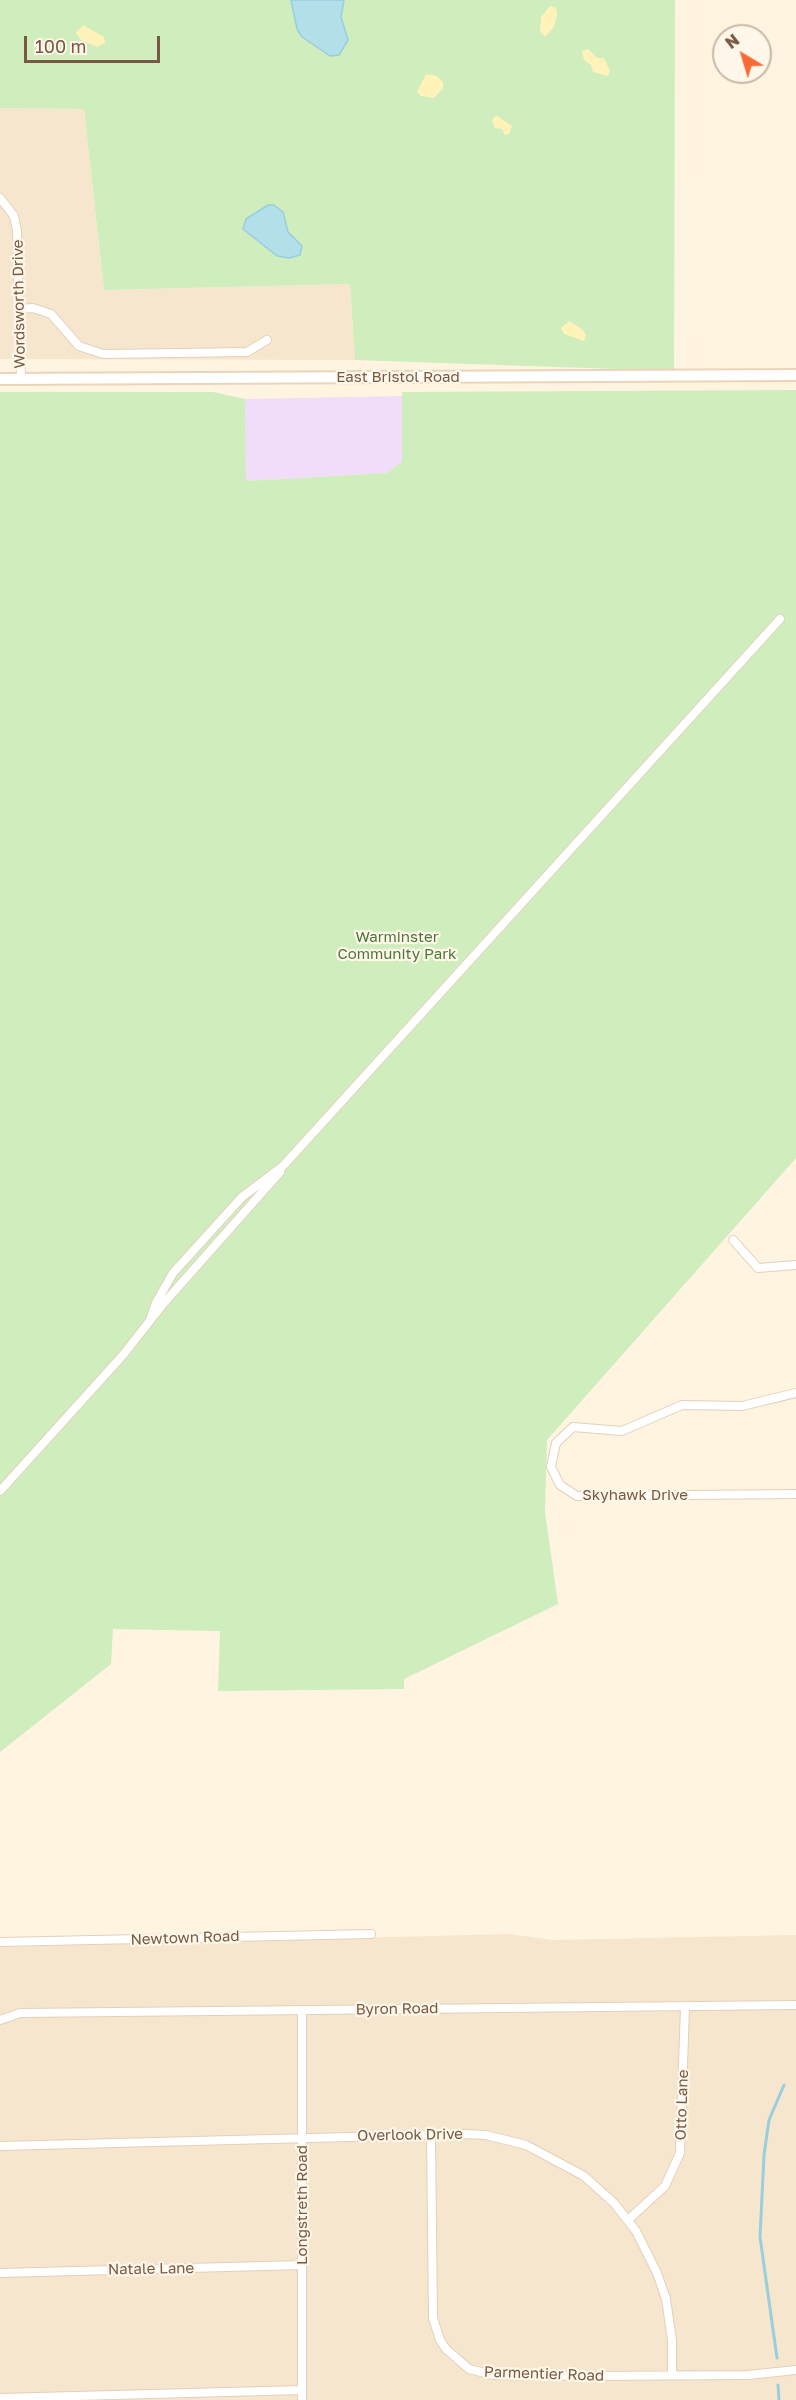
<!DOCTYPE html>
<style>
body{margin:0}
#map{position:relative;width:796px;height:2400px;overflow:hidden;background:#fef4e0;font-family:"Golos Text",sans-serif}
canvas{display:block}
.north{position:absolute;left:712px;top:24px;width:60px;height:60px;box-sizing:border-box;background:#fff7e9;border:2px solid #c9b8a7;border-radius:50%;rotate:322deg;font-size:16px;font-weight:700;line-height:24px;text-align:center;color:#785945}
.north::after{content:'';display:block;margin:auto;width:21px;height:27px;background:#f56c39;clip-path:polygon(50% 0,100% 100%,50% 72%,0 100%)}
.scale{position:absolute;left:24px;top:36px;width:136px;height:27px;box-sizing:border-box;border:3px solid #785945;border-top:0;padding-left:8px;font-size:18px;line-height:21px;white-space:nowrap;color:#785945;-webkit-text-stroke:4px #fff7e9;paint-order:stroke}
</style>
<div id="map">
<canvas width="796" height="2400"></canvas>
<div class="north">N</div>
<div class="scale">100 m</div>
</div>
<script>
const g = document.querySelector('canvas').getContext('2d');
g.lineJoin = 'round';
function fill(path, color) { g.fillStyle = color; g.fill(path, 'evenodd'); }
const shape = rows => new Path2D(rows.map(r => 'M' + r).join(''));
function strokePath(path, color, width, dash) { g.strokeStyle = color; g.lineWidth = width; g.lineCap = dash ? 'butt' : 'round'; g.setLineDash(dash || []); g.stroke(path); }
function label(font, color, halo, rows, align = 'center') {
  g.font = font + ' "Golos Text",sans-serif'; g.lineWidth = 4.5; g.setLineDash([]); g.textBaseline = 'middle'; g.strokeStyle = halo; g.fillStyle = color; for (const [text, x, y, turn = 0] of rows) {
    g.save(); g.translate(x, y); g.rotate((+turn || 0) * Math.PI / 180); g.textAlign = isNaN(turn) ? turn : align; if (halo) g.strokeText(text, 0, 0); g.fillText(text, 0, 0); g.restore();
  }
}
fill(shape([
 [0,108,84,109,104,290,350,284,355,360,0,359],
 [510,1934,552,1940,796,1935,796,2400,0,2400,0,1947]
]), '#f7e6ce');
fill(shape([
 [402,396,402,463,387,473,246,481,245,399]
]), '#f1ddfa');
fill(shape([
 [0,0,675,0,674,371,355,360,350,284,104,290,84,109,0,108],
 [796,390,796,1158,547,1440,545,1512,558,1604,404,1679,404,1689,218,1691,220,1631,113,1629,111,1664,0,1752,0,392,213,392,245,399,246,481,387,473,402,462,402,392]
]), '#cfedbd');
fill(shape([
 [550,6,556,8,557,15,554,27,545,37,540,31,541,17],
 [83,25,104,37,105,43,97,47,81,40,76,33],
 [588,49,597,58,604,58,610,71,608,76,593,72,591,65,584,60,582,51],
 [426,74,437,76,443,82,443,88,434,98,421,96,417,92],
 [496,115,512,126,509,134,505,135,502,129,495,128,492,120],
 [569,321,582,329,586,335,584,341,564,334,561,328]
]), '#fff3ba');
const water = shape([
 [291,0,344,0,341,17,348,40,339,55,330,56,302,37,297,29,291,0],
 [268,205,274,205,283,212,288,232,302,246,300,255,289,258,277,256,243,229,246,219,268,205]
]);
fill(water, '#b3dfea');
strokePath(water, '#98cfdc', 1.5);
strokePath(shape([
 [777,2358,760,2237,764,2155,769,2120,784,2085],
 [778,2385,779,2400]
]), '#98cfdc', 3);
const street = shape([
 [0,198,14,216,17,231,21,379],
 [19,309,33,308,51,314,79,346,103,354,247,352,267,340],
 [733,1240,758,1268,796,1265],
 [150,1320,156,1303,173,1273,242,1197,283,1166,780,619],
 [796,1393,742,1406,682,1405,622,1431,573,1427,556,1443,551,1467,560,1485,577,1496,796,1494],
 [0,1491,123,1355,163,1304,280,1172],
 [0,1942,371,1934],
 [302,2010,302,2400],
 [0,2020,20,2013,796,2005],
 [431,2134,433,2318,440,2340,446,2349,469,2369,493,2375,587,2376,748,2375,796,2370],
 [0,2146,465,2134,486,2135,526,2145,584,2176,614,2203,636,2231,657,2273,666,2299,672,2340,672,2375],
 [628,2220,665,2186,680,2153,685,2007],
 [0,2273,302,2265],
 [0,2398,302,2390]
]);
const secondary = shape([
 [0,379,796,375]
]);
strokePath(street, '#e3d0bb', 10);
strokePath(secondary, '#ebd4ba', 14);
strokePath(street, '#fff', 8);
strokePath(secondary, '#fff', 10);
label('15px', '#785945', '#fff7e9', [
 ["Wordsworth Drive",19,304,-91],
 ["East Bristol Road",398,377],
 ["Skyhawk Drive",635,1495],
 ["Newtown Road",185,1938,-2],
 ["Byron Road",397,2009,-1],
 ["Otto Lane",682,2105,-88],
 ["Overlook Drive",410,2135,-1],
 ["Longstreth Road",302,2205,-90],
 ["Natale Lane",151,2269,-1],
 ["Parmentier Road",544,2374,2]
]);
label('15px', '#497939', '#fff7e9', [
 ["Warminster",397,937],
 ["Community Park",397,954]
]);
</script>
